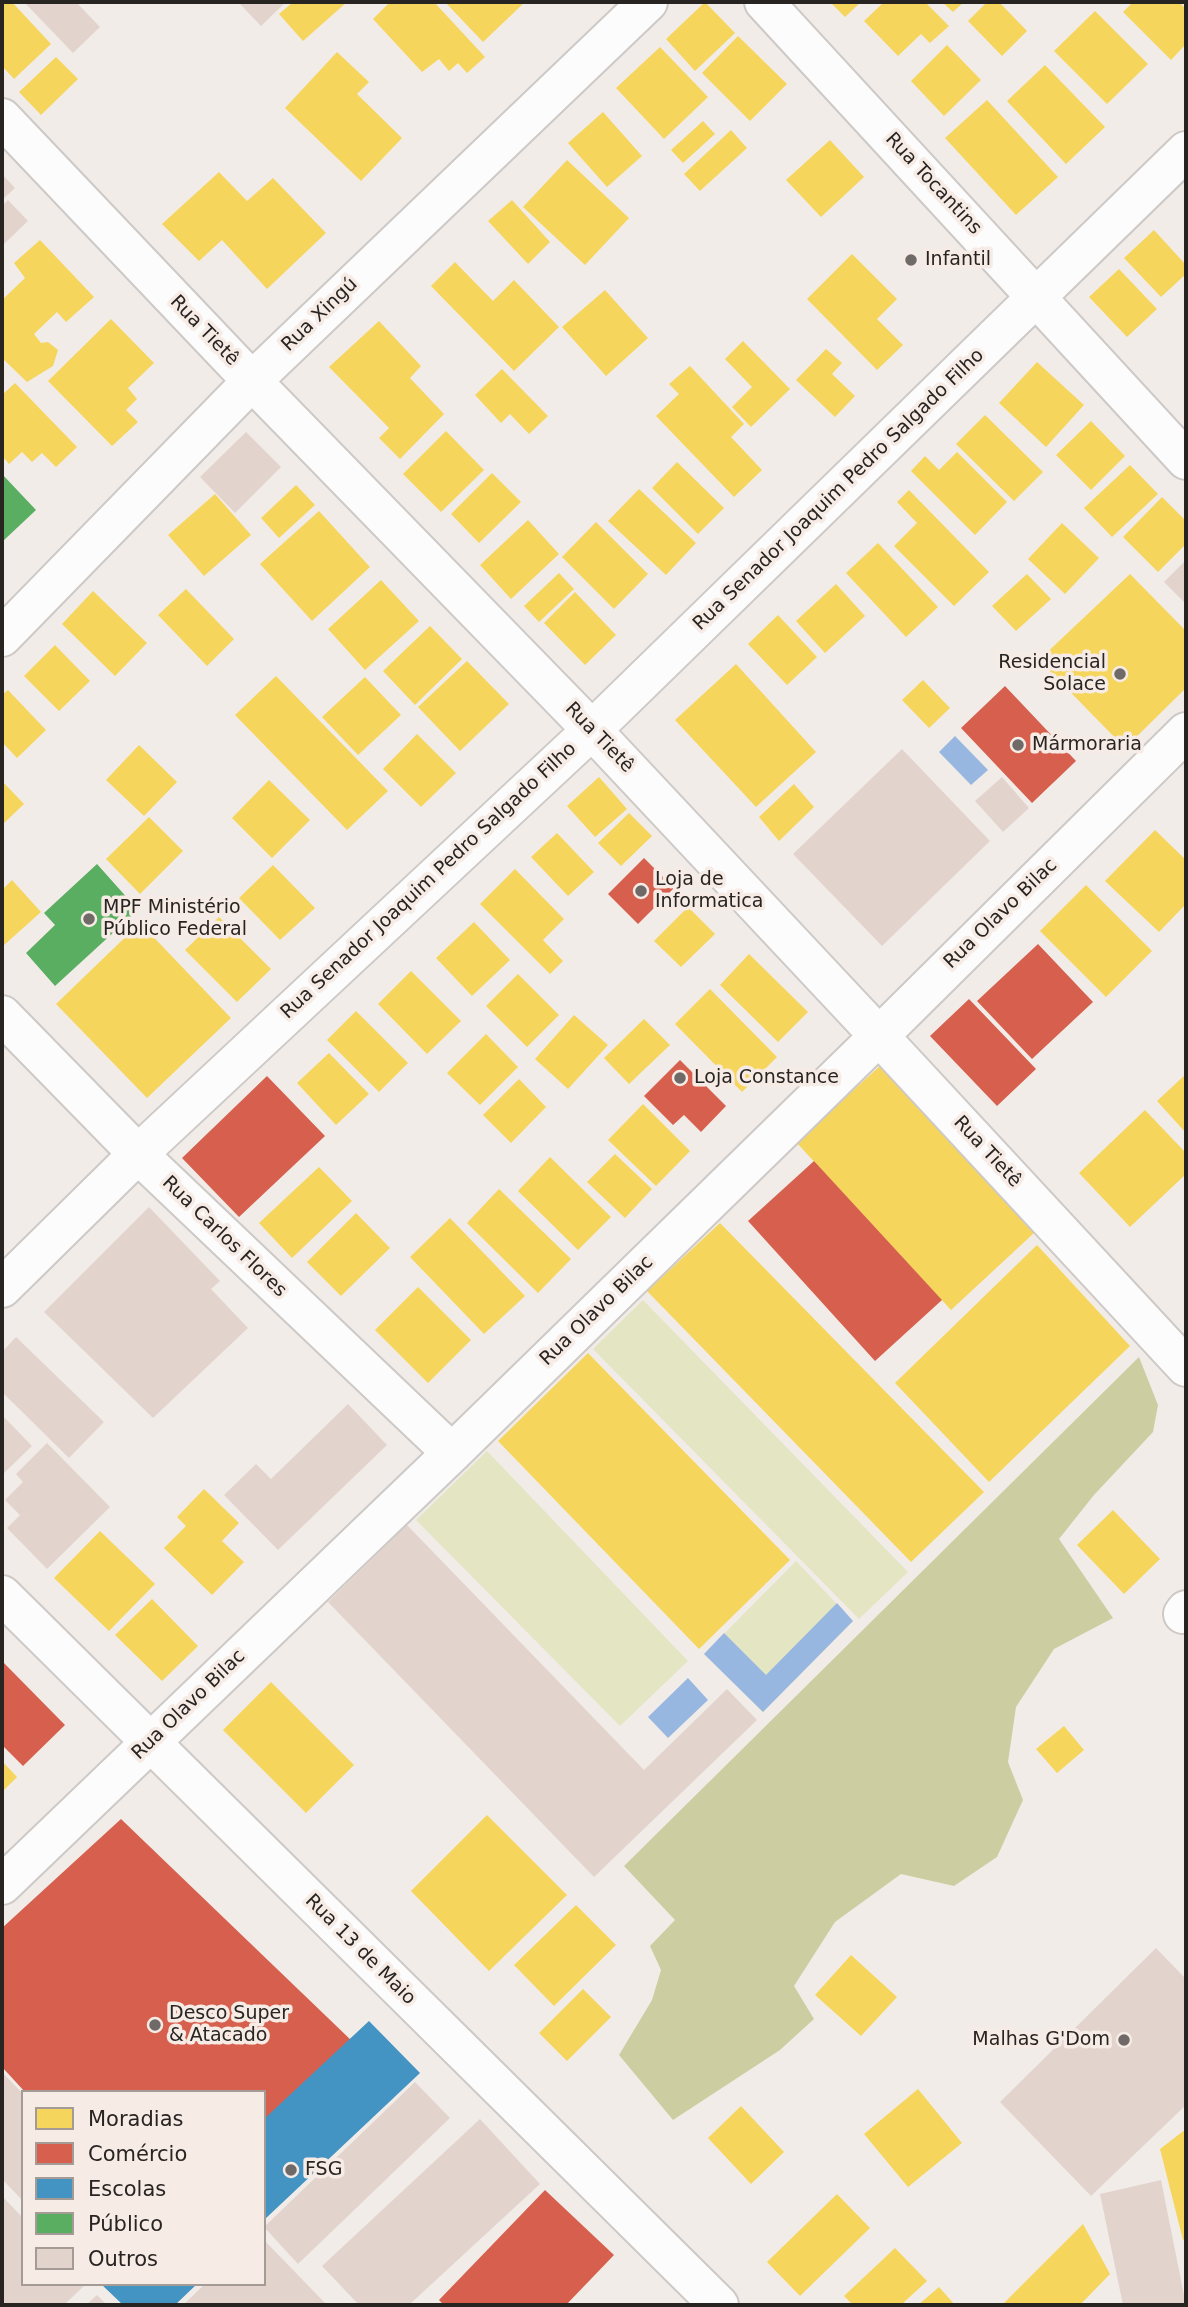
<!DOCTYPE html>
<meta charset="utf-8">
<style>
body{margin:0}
#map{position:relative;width:1188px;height:2307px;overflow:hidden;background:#f2ece9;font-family:"DejaVu Sans",sans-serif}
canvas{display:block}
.frame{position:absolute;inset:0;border:4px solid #282422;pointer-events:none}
.legend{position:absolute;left:21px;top:2090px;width:245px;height:196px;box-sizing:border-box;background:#f6ebe5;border:2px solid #a49b97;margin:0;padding:9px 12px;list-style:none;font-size:21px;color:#282422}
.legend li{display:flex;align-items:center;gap:14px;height:35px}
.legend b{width:35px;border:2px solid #a49b97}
</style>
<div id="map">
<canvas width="1188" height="2307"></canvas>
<div class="frame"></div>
<ul class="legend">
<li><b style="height:19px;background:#f6d55c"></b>Moradias</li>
<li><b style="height:19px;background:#d6604d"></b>Comércio</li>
<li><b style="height:19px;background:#4393c3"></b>Escolas</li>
<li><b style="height:19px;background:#5aae61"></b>Público</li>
<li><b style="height:19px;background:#e2d4cd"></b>Outros</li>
</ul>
</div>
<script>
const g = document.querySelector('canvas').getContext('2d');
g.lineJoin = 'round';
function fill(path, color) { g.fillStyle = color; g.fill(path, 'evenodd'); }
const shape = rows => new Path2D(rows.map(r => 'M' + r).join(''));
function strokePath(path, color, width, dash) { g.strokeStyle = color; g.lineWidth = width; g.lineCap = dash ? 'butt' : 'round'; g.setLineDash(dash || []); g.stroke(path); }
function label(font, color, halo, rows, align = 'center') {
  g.font = font + ' "DejaVu Sans",sans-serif'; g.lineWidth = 7; g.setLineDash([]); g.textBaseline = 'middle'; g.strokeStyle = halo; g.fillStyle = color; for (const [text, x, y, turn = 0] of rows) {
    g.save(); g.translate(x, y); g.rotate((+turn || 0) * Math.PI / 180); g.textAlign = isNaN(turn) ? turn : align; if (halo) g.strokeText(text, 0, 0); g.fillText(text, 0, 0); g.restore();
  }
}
fill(shape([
 [643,1300,908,1572,859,1619,593,1349],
 [487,1451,688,1661,620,1726,416,1520],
 [796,1561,853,1621,763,1712,704,1654]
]), '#e3e5c3');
fill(shape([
 [1139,1357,1158,1405,1153,1432,1094,1495,1059,1539,1113,1618,1054,1649,1016,1707,1008,1762,1023,1800,997,1857,954,1886,901,1874,835,1922,794,1986,814,2019,780,2050,673,2120,619,2055,652,2000,661,1970,650,1946,675,1920,624,1866]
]), '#cccea1');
fill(shape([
 [955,736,988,770,971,785,939,752],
 [837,1603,853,1621,763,1712,704,1654,724,1633,766,1675],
 [688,1678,708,1700,668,1738,648,1717]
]), '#97b7e0');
fill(shape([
 [2,2,12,2,51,44,14,79,2,66],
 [293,2,347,2,303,41,279,14],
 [390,2,434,2,485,57,467,73,458,63,449,71,439,59,422,72,373,19],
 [445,2,525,2,483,42],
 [705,2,735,33,695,71,666,39],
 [830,2,861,2,845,17],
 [884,2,925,2,949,26,930,43,921,34,898,56,864,21],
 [942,2,964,2,953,12],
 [987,2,999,2,1027,31,1002,56,968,21],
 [1133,2,1179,2,1186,9,1186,44,1171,60,1123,12],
 [1095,11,1148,64,1107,104,1054,51],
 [738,36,787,84,750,121,702,73],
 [947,45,981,80,944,116,911,81],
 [660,47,708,97,664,139,616,88],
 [337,52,369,82,357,94,402,138,361,181,285,108],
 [56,57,78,79,41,115,19,92],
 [1045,65,1105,127,1066,164,1007,101],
 [987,100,1058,177,1016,215,945,138],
 [603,112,642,156,607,187,568,143],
 [703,121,715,134,683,163,671,150],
 [731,130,747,148,700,191,684,174],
 [830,140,864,177,821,217,786,180],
 [567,160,629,218,585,265,523,207],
 [219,172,247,201,273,178,326,233,267,289,222,240,199,261,162,224],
 [512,200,550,242,528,264,488,221],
 [1154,230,1186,265,1186,274,1161,297,1124,258],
 [40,240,94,297,66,322,57,312,34,334,41,343,48,342,58,350,53,366,27,382,2,358,2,300,25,278,14,263],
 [852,254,897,299,877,319,903,345,877,370,807,299],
 [455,262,493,301,514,280,559,327,514,371,431,286],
 [1119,269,1157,309,1127,337,1089,297],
 [605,290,648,338,606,376,562,327],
 [111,319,154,363,128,388,137,399,126,410,138,422,112,446,48,381],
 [379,321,421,366,410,378,444,414,400,459,379,438,389,428,329,367],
 [743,341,790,389,751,427,732,407,752,387,725,359],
 [826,349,842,363,832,374,855,396,835,417,796,380],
 [1037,362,1084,405,1046,447,999,403],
 [690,366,744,424,731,437,762,470,734,497,656,416,679,394,669,384],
 [502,369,548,416,529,434,510,414,501,423,475,395],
 [15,383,77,447,56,467,42,453,32,462,22,452,9,464,2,456,2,395],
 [985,415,1043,472,1014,501,956,444],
 [1091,421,1125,456,1091,490,1056,455],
 [446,431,484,470,441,512,403,474],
 [957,452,1007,502,975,535,911,471,925,456,939,470],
 [677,462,724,508,698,534,652,488],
 [1130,465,1158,494,1112,537,1084,508],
 [492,473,521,502,479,543,451,514],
 [296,485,315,505,279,538,261,518],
 [639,489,696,543,666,575,608,521],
 [909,490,989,572,954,606,894,546,917,523,897,502],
 [215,494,251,535,204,576,168,535],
 [1162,497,1186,521,1186,544,1158,572,1123,537],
 [319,511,370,567,312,621,260,564],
 [528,520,559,554,511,599,480,565],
 [596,522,648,574,614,609,562,557],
 [1062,523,1099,558,1065,594,1028,559],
 [878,543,938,607,906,637,846,573],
 [559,573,574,589,539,622,524,606],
 [1027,574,1051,599,1016,631,992,606],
 [1130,574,1186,631,1186,688,1125,748,1039,660],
 [381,580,419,621,365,670,328,629],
 [836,584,865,616,825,653,796,621],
 [186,589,234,639,207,666,158,615],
 [93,591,147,643,115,676,62,624],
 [575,592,616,635,585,665,544,623],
 [778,615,817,657,787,685,748,644],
 [430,626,462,659,415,705,383,671],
 [55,645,90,681,59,711,24,676],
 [467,661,509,704,460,751,418,707],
 [736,664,816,752,756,807,675,720],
 [276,676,388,791,347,830,235,715],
 [365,677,401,715,358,755,322,717],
 [923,680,950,708,929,728,902,700],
 [8,690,46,730,17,758,2,742,2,695],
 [417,734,456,773,421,807,383,769],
 [139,745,177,782,144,816,106,780],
 [599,777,627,809,595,837,567,806],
 [269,780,310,820,272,858,232,818],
 [2,781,24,804,2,825],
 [794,784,814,807,779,841,759,817],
 [629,813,652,836,621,866,598,843],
 [149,817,183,851,140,894,106,859],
 [1155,830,1186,860,1186,904,1159,932,1105,881],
 [557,833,594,872,568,896,531,857],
 [273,865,315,908,280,940,239,898],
 [515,869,564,919,543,940,563,961,550,974,480,904],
 [12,880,41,912,3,946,2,945,2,890],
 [1086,885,1152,951,1106,997,1040,931],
 [688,907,715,934,681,967,654,941],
 [219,917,271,969,237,1002,185,950],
 [474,922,510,960,472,996,436,958],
 [140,923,231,1018,147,1098,56,1004],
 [749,954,808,1012,778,1042,720,985],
 [411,971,461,1021,427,1054,378,1004],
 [518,974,559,1015,527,1047,486,1006],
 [710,989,777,1057,742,1092,675,1024],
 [356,1011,408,1063,379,1092,327,1040],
 [574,1015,608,1045,568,1089,535,1059],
 [644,1019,670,1045,629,1084,604,1058],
 [486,1034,518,1067,480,1105,447,1073],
 [329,1053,369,1094,336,1125,297,1083],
 [881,1065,1034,1233,951,1310,796,1142],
 [1186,1074,1186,1133,1157,1101],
 [519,1079,546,1107,511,1143,483,1115],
 [643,1104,690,1151,656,1186,608,1140],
 [1145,1110,1186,1153,1186,1174,1130,1227,1079,1173],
 [615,1154,652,1189,625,1218,587,1182],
 [550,1157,611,1217,578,1250,518,1191],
 [319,1167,352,1201,292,1258,259,1223],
 [499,1189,571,1259,538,1293,467,1223],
 [356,1213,390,1248,341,1296,307,1262],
 [450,1218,525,1296,484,1334,410,1257],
 [720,1223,984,1492,911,1562,647,1291],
 [1037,1245,1130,1346,989,1482,895,1383],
 [418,1287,471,1340,428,1383,375,1330],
 [588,1353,790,1560,699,1649,498,1441],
 [204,1489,239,1523,222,1541,244,1562,212,1595,164,1548,186,1526,177,1517],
 [1113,1510,1160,1559,1124,1594,1077,1545],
 [100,1531,155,1584,109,1631,54,1578],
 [152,1599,198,1646,162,1681,115,1635],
 [271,1682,354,1765,306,1813,223,1730],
 [1064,1726,1084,1750,1057,1773,1036,1749],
 [2,1761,17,1777,2,1792],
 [487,1815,567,1895,489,1971,411,1891],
 [576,1905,616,1945,554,2006,514,1965],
 [851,1955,897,1997,861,2036,815,1995],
 [583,1989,611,2017,567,2061,539,2033],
 [918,2089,962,2143,908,2187,864,2134],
 [741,2106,784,2152,751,2184,708,2138],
 [1186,2129,1186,2239,1183,2240,1160,2149],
 [837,2194,870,2228,800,2296,767,2262],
 [1083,2224,1110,2274,1080,2305,1002,2305],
 [895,2248,927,2281,901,2305,853,2305,844,2296],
 [939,2287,955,2305,918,2305]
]), '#f6d55c');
fill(shape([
 [1005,686,1076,761,1032,803,961,728],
 [644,858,674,888,638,924,608,894],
 [1038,944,1093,1002,1032,1059,977,1001],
 [969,999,1036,1069,997,1106,930,1036],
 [680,1060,726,1106,701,1132,684,1115,673,1125,644,1096],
 [267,1076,325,1136,239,1217,182,1158],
 [814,1161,942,1300,875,1361,748,1221],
 [2,1661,65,1725,23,1766,2,1745],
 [121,1819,353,2042,264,2130,264,2092,25,2092,2,2067,2,1928],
 [545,2190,614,2255,566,2305,444,2305,439,2300]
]), '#d6604d');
fill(shape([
 [369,2021,420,2073,264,2220,264,2119],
 [101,2284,197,2284,175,2305,123,2305]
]), '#4393c3');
fill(shape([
 [2,474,36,510,2,542],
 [97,864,138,910,55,986,26,953,55,925,44,913]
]), '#5aae61');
fill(shape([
 [24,2,76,2,100,27,73,53],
 [238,2,286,2,261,26],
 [2,174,15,188,2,200],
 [8,200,28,221,2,246,2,206],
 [246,432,281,467,235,513,200,477],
 [1186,560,1186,604,1164,582],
 [902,749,990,841,882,946,793,854],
 [1002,777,1029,808,1003,832,975,801],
 [149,1207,220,1281,211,1289,248,1328,153,1418,44,1312],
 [16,1337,104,1422,69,1458,2,1392,2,1352],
 [348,1404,387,1445,278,1550,224,1495,256,1464,271,1479],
 [2,1415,32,1446,2,1475],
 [47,1443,110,1507,47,1569,7,1528,20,1515,5,1500,23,1482,16,1474],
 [407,1525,644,1770,727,1689,757,1720,594,1877,328,1602],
 [1156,1948,1186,1979,1186,2105,1091,2196,1000,2102],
 [2,2072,23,2094,23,2201,2,2179],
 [415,2082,450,2118,298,2264,264,2227],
 [480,2119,540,2184,409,2305,359,2305,322,2266],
 [1161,2180,1186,2305,1123,2305,1100,2194],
 [2,2196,23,2218,23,2284,86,2284,64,2305,2,2305],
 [264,2240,327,2305,183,2305,205,2284,264,2284],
 [97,2295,107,2305,86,2305]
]), '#e2d4cd');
const minor = shape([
 [764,2,1186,460],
 [2,118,252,381,2,637],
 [1186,732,879,1036,1186,1367],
 [452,1453,138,1154,592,730,1186,151],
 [1183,1614,1186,1610]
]);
const major = shape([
 [2,1015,138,1154,2,1288],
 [2,1595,719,2305],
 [2,1885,452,1453,879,1036,592,730,252,381,648,2]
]);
strokePath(minor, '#cdc9c6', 42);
strokePath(major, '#cdc9c6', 42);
strokePath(minor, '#fdfcfc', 38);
strokePath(major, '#fdfcfc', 38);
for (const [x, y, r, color] of [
 [911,260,7,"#6f6a68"],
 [1120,674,7,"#6f6a68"],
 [1018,745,7,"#6f6a68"],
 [641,891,7,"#6f6a68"],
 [89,919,7,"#6f6a68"],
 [680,1078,7,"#6f6a68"],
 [155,2025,7,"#6f6a68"],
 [1124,2040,7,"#6f6a68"],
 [291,2170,7,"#6f6a68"]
]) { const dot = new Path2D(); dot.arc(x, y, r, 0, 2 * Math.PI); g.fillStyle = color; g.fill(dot); strokePath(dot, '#f6ebe5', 2.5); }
label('19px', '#282422', '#f6ebe5', [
 ["Rua Tocantins",933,184,47],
 ["Rua Xingú",320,315,-44],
 ["Rua Tietê",204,331,46],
 ["Rua Senador Joaquim Pedro Salgado Filho",839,490,-44],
 ["Rua Tietê",599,738,46],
 ["Rua Senador Joaquim Pedro Salgado Filho",429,881,-43],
 ["Rua Olavo Bilac",1001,914,-44],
 ["Rua Tietê",987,1152,47],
 ["Rua Carlos Flores",224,1237,44],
 ["Rua Olavo Bilac",597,1311,-44],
 ["Rua Olavo Bilac",189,1705,-44],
 ["Rua 13 de Maio",360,1950,45]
]);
label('19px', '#282422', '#f6ebe5', [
 ["Infantil",925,260],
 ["Residencial",1106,663,"right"],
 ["Solace",1106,685,"right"],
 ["Mármoraria",1032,745],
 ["Loja de",655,880],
 ["Informatica",655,902],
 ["MPF Ministério",103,908],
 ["Público Federal",103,930],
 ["Loja Constance",694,1078],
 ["Desco Super",169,2014],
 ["& Atacado",169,2036],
 ["Malhas G'Dom",1110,2040,"right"],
 ["FSG",305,2170]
], 'left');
</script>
